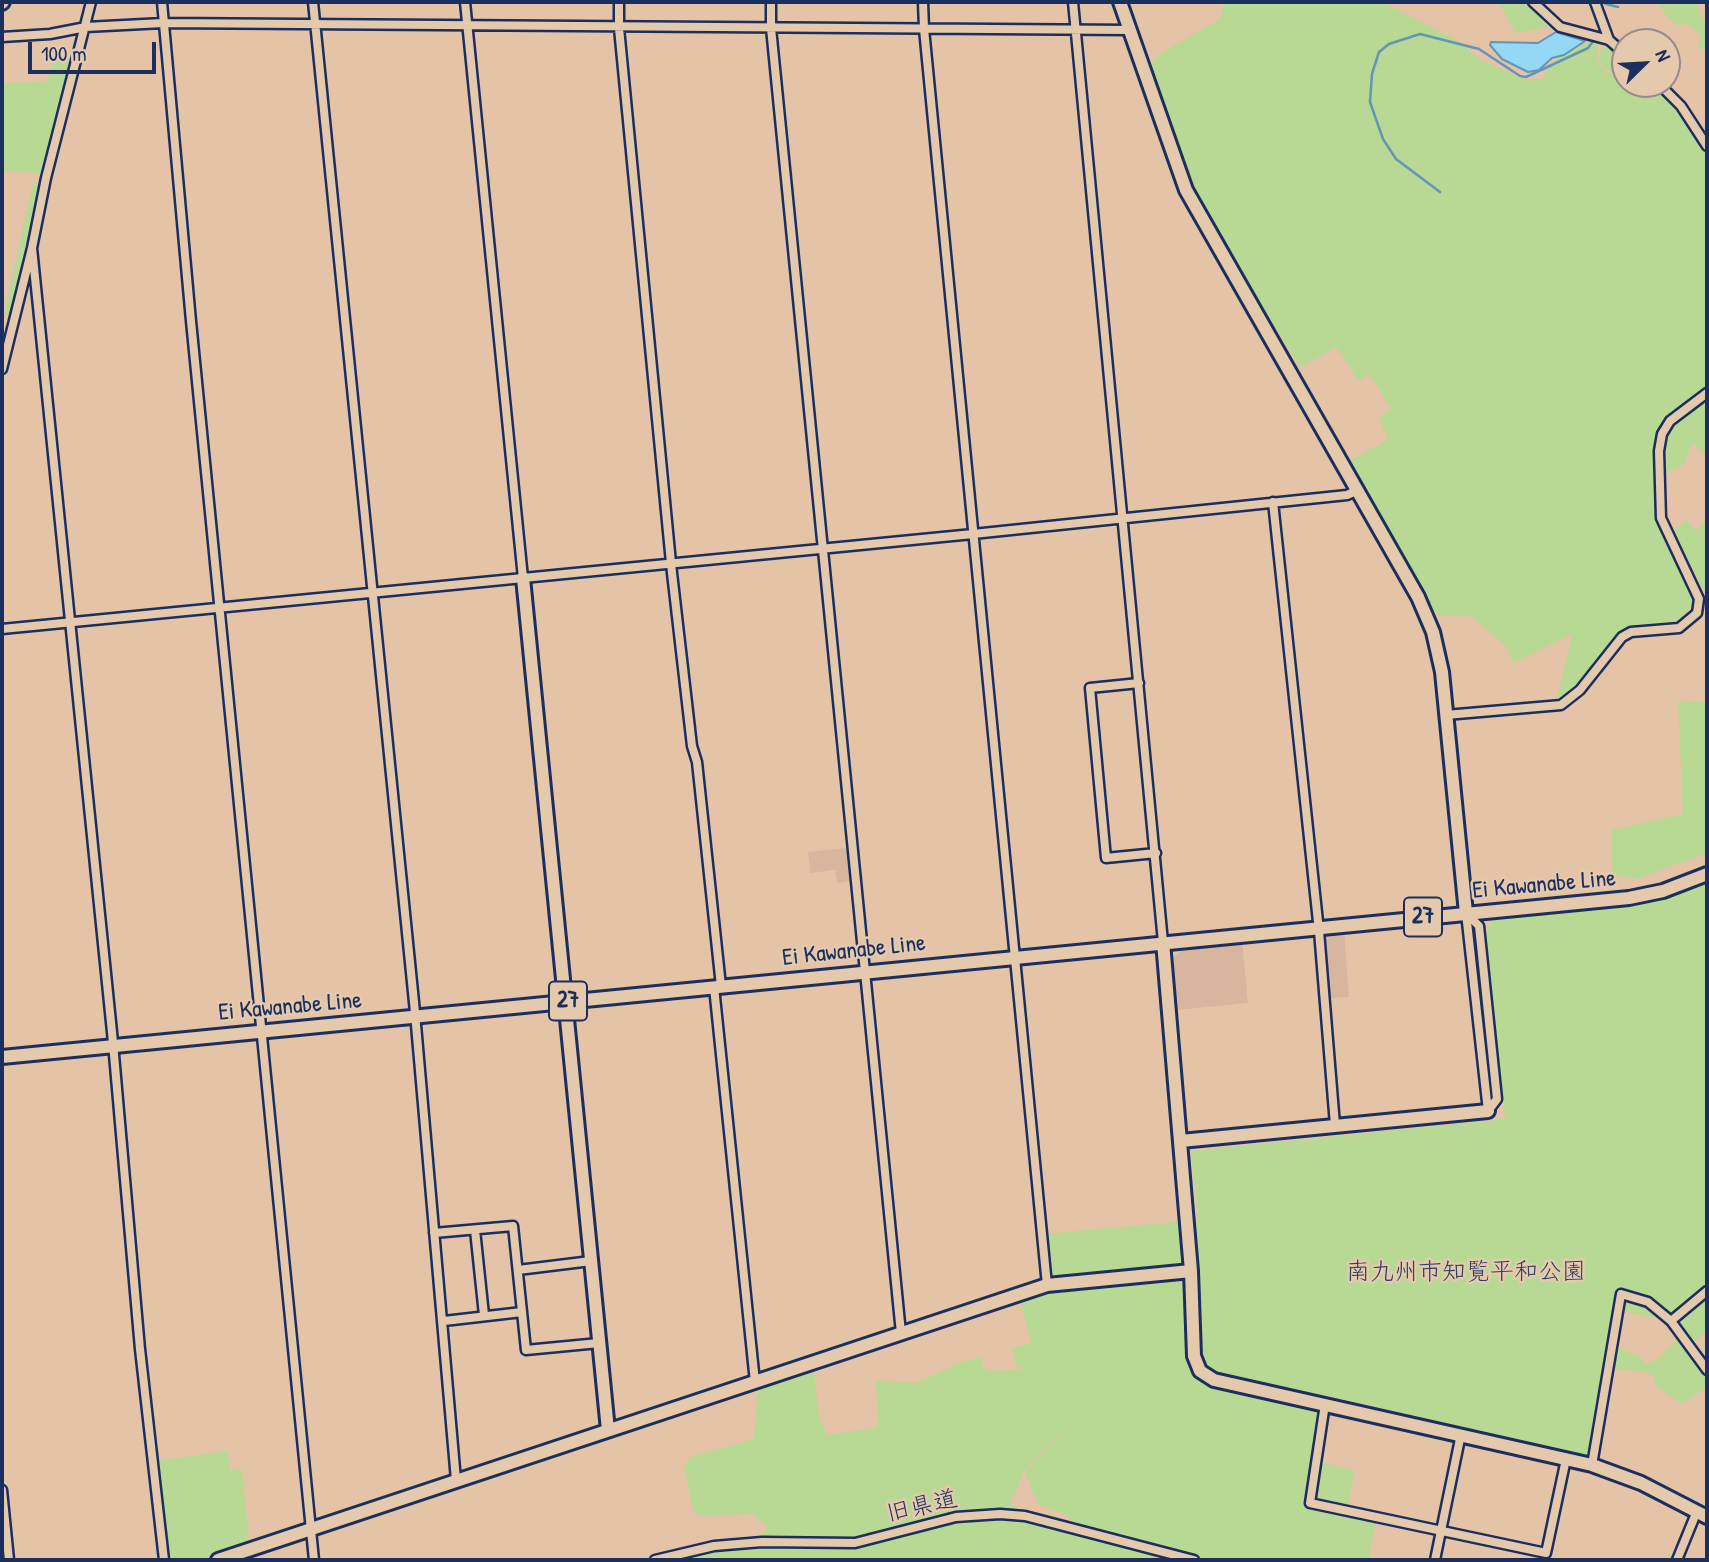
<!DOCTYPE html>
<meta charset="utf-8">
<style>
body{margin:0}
#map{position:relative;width:1709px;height:1562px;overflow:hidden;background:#e4c3a7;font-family:"Patrick Hand",sans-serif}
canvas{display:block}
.frame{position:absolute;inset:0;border:4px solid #1b2f5e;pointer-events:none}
.north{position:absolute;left:1611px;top:28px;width:70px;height:70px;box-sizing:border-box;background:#e5c9ac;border:2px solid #948b8d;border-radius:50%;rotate:66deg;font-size:19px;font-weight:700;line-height:28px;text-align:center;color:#1b2f5e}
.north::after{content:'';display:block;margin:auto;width:24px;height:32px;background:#1b2f5e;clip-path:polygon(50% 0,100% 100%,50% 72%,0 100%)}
.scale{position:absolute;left:28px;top:42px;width:128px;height:32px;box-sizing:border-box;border:4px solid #1b2f5e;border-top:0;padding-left:9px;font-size:21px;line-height:24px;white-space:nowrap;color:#1b2f5e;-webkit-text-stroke:5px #e5c9ac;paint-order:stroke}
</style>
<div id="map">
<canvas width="1709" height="1562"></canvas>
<div class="frame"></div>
<div class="north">N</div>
<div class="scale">100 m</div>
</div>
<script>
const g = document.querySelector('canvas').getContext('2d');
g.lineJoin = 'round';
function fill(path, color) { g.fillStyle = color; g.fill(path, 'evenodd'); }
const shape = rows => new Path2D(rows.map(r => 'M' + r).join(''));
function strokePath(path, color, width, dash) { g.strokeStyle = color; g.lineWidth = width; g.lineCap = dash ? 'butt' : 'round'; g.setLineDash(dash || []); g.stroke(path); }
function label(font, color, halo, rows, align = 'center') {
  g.font = font + ' "Patrick Hand","Klee One",sans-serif'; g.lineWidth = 5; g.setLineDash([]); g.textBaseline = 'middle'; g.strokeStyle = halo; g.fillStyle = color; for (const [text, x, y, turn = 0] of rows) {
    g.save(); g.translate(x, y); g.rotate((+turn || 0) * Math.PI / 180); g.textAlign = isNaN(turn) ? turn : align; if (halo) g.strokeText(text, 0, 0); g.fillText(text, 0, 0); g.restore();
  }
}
fill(shape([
 [847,848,851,881,837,883,835,870,810,873,808,852],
 [1344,931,1349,997,1329,998,1324,938,1331,932],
 [1242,942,1248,1003,1176,1010,1171,962,1176,955,1186,947]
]), '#d8b59f');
fill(shape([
 [1224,2,1389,2,1389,6,1457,40,1479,59,1523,79,1542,79,1554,61,1589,41,1598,44,1597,64,1638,93,1648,84,1661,92,1677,109,1707,155,1707,458,1693,442,1683,465,1656,477,1658,524,1691,589,1694,603,1680,618,1670,622,1639,624,1615,635,1572,692,1562,699,1557,700,1572,634,1513,663,1507,647,1470,615,1438,616,1349,461,1388,440,1379,418,1391,409,1370,374,1359,381,1336,347,1300,367,1211,225,1163,110,1149,67,1160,54,1220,19],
 [1499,2,1528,2,1547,27,1516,33],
 [1658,2,1696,2,1707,28,1707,48,1700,49,1698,43,1701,38,1695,29,1688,24,1678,25,1667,17],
 [1601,48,1608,48,1625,62,1625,81,1599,63],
 [56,58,70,60,41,173,2,171,2,83,46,82],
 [33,183,40,183,9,316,4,316],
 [1707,519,1707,598,1674,531,1686,520,1696,531],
 [1678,701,1707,702,1707,853,1637,879,1612,874,1612,830,1683,814],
 [1707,883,1707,1288,1669,1316,1655,1318,1627,1312,1622,1305,1590,1457,1323,1394,1313,1461,1355,1470,1346,1514,1376,1521,1368,1560,1214,1560,1076,1526,1066,1514,1039,1505,1025,1473,1047,1447,1068,1431,1045,1446,1023,1473,1010,1505,1078,1535,1175,1560,678,1560,763,1534,767,1526,753,1514,700,1516,693,1510,684,1466,691,1457,754,1439,758,1387,814,1371,819,1417,827,1435,878,1427,876,1380,916,1383,958,1363,980,1357,984,1368,991,1371,1017,1370,1033,1366,1017,1368,1012,1348,1031,1343,1020,1299,1051,1290,1045,1234,1198,1220,1191,1151,1505,1119,1485,936,1490,922,1497,918,1555,911,1636,906],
 [1707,1295,1707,1330,1694,1343,1675,1321],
 [1680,1337,1707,1377,1707,1387,1682,1404,1656,1386,1654,1376,1646,1372,1613,1369,1617,1347,1640,1356,1645,1364,1657,1359],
 [227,1451,230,1469,242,1469,249,1542,198,1560,167,1560,157,1461]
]), '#b7d993');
const water = shape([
 [1556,32,1585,41,1564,55,1552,58,1539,70,1528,72,1502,59,1490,45,1491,42,1538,43,1556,32]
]);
fill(water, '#95d8f6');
strokePath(water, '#6494b9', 2);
strokePath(shape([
 [1606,4,1618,7],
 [1440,192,1396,159,1383,139,1370,102,1372,74,1379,52,1389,44,1420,34,1479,49,1520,76,1526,77,1588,48,1594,40]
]), '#6494b9', 2.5);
const street = shape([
 [162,2,191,321,314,1560],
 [313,2,414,1002,456,1480],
 [465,2,523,578],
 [619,2,619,28,672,573,692,746,697,762,721,986],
 [771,2,771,28,901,1333],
 [923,2,924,29,1047,1285],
 [1073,2,1163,942],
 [1533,2,1560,27,1609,40,1625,54],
 [1595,2,1609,40],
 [2,37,50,34,86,27,163,23,1130,30],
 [1659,84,1681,106,1707,146],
 [32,248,112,1032,140,1349,164,1560],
 [2,369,32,248,46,178,91,2],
 [1273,502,1319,931,1335,1125],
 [2,629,973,534,1347,495,1358,490],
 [1139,683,1090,688,1106,858,1156,853],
 [1446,715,1561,705,1580,690,1622,637,1631,632,1679,628,1697,613,1699,599,1661,518,1659,451,1662,434,1670,421,1707,393],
 [1466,913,1479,926,1497,1099,1488,1111],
 [1466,913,1488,1111],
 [714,987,755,1382],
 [475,1230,484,1315],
 [434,1233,513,1226,526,1350,599,1343],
 [518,1270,591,1261],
 [444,1321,522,1312],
 [1671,1321,1707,1370],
 [1325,1404,1310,1503,1546,1553,1566,1459],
 [1592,1465,1621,1294,1648,1302,1671,1321,1707,1291],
 [2,1490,9,1560],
 [655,1560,714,1546,762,1542,855,1543,956,1517,1000,1514,1025,1516,1194,1560],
 [1435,1560,1461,1434],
 [1677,1560,1697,1511]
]);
const secondary = shape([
 [1120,2,1186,190,1418,597,1433,632,1442,672,1466,913],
 [523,578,608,1430],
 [1163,942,1191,1271,1194,1356,1200,1371,1214,1380,1592,1465,1641,1483,1707,1517],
 [1181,1141,1488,1111],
 [218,1560,1047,1285,1191,1271]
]);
const primary = shape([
 [2,3,3,2],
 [2,1057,1629,898,1663,891,1707,874]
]);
strokePath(street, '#1b2f5e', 13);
strokePath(secondary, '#1b2f5e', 18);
strokePath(primary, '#1b2f5e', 18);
strokePath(street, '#e5c9ac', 8);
strokePath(secondary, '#e5c9ac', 12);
strokePath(primary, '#e5c9ac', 12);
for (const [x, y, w] of [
 [1423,917,38],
 [568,1001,38]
]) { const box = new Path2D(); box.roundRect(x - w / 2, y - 19.5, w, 39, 5); g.fillStyle = '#e5c9ac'; g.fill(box); strokePath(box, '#1b2f5e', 2); }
label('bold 23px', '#1b2f5e', null, [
 ["27",1423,917],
 ["27",568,1001]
]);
label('24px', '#1b2f5e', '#e5c9ac', [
 ["Ei Kawanabe Line",1544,885,-5],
 ["Ei Kawanabe Line",854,951,-6],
 ["Ei Kawanabe Line",290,1007,-5],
 ["旧県道",922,1507,-13]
]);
label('24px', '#2b4063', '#e5c9ac', [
 ["南九州市知覧平和公園",1466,1273]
]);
</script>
